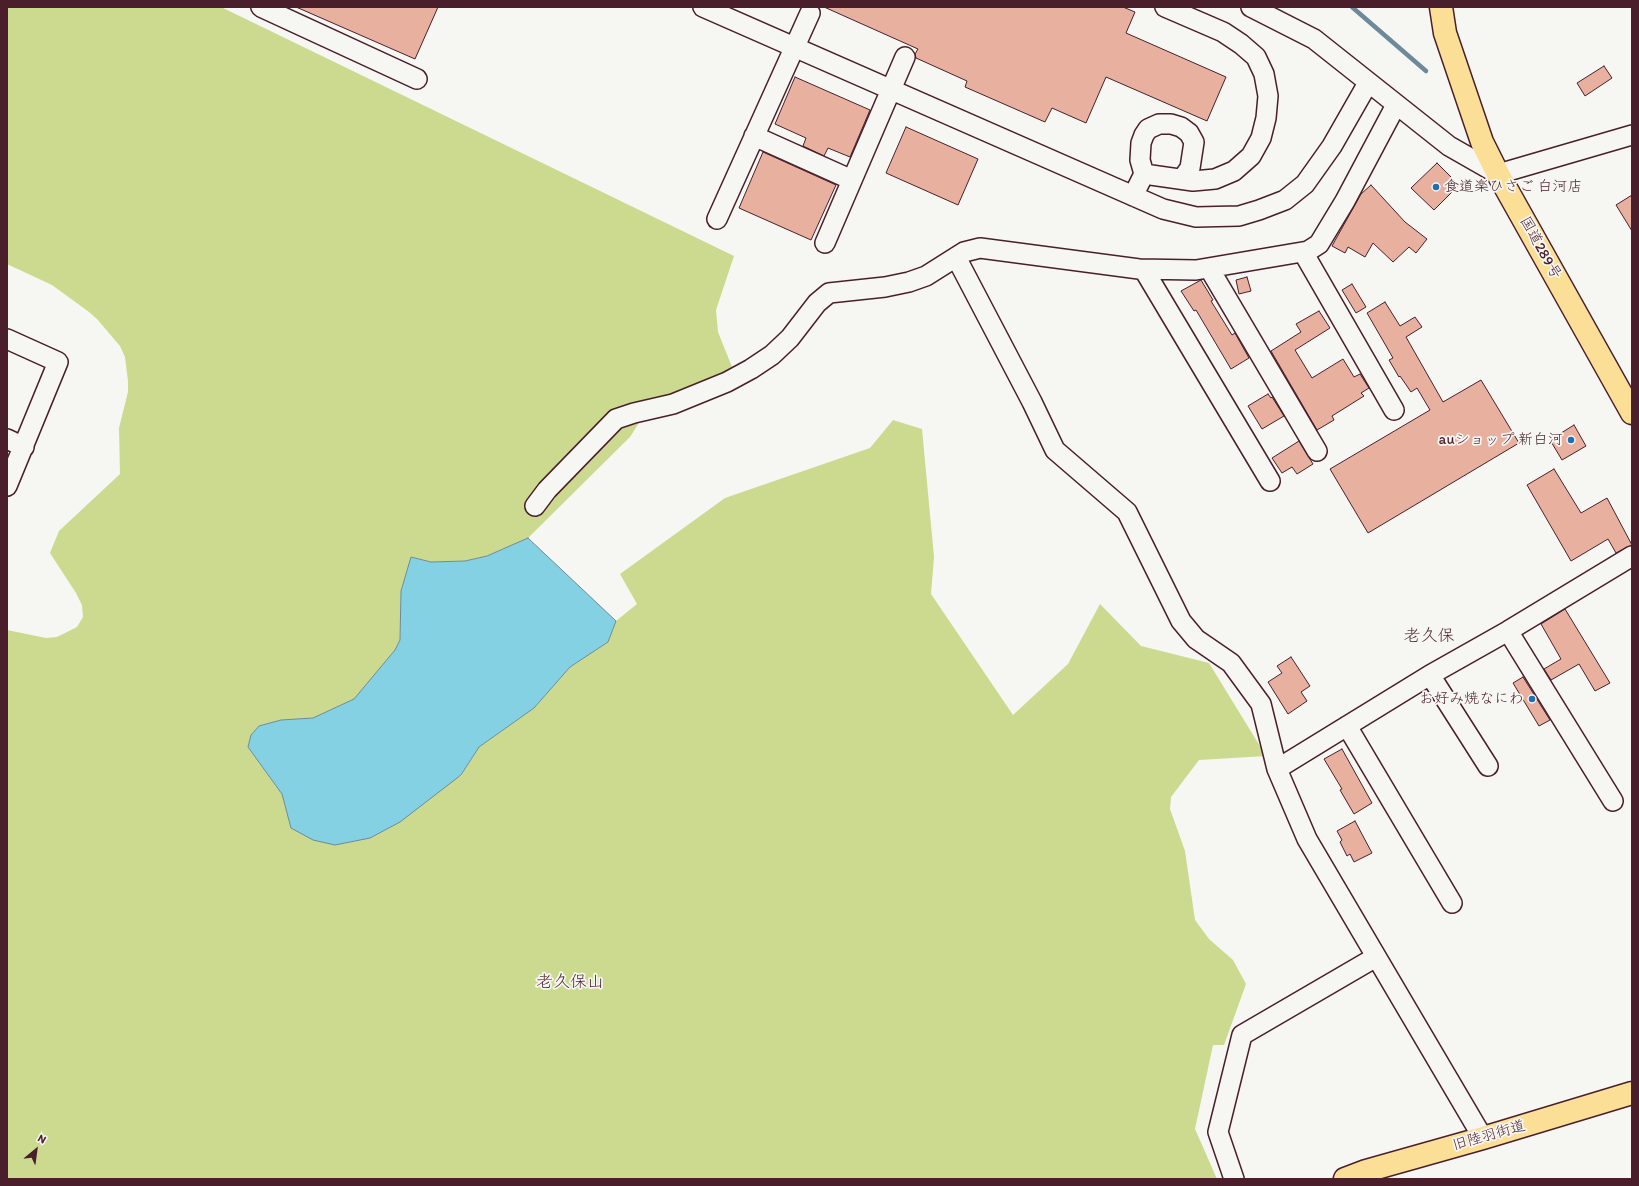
<!DOCTYPE html>
<meta charset="utf-8">
<style>
body{margin:0}
#map{position:relative;width:1639px;height:1186px;overflow:hidden;background:#f6f6f2;font-family:Itim,sans-serif}
canvas{display:block}
.frame{position:absolute;inset:0;border:8px solid #4a1f2b;pointer-events:none}
.north{position:absolute;left:16px;top:1130px;width:40px;height:40px;-webkit-text-stroke:3px #f6f6f2;paint-order:stroke;rotate:29deg;font-size:11px;font-weight:700;line-height:16px;text-align:center;color:#4a1f2b}
.north::after{content:'';display:block;margin:auto;width:14px;height:18px;background:#4a1f2b;clip-path:polygon(50% 0,100% 100%,50% 72%,0 100%)}
</style>
<div id="map">
<canvas width="1639" height="1186"></canvas>
<div class="frame"></div>
<div class="north">N</div>
</div>
<script>
const g = document.querySelector('canvas').getContext('2d');
g.lineJoin = 'round';
function fill(path, color) { g.fillStyle = color; g.fill(path, 'evenodd'); }
const shape = rows => new Path2D(rows.map(r => 'M' + r).join(''));
function strokePath(path, color, width, dash) { g.strokeStyle = color; g.lineWidth = width; g.lineCap = dash ? 'butt' : 'round'; g.setLineDash(dash || []); g.stroke(path); }
function label(font, color, halo, rows, align = 'center') {
  g.font = font + ' Itim,"Klee One",sans-serif'; g.lineWidth = 3.5; g.setLineDash([]); g.textBaseline = 'middle'; g.strokeStyle = halo; g.fillStyle = color; for (const [text, x, y, turn = 0] of rows) {
    g.save(); g.translate(x, y); g.rotate((+turn || 0) * Math.PI / 180); g.textAlign = isNaN(turn) ? turn : align; if (halo) g.strokeText(text, 0, 0); g.fillText(text, 0, 0); g.restore();
  }
}
fill(shape([
 [7,7,221,7,734,256,716,310,718,332,734,372,652,402,630,437,528,538,487,556,465,561,431,562,411,557,401,591,400,640,395,650,354,699,313,718,281,720,259,726,251,735,248,747,282,794,291,828,461,776,479,747,534,708,570,667,608,642,616,621,637,604,620,574,725,498,870,448,893,420,922,429,934,557,931,594,1013,715,1068,664,1100,604,1141,646,1209,663,1266,756,1199,760,1171,797,1170,809,1185,851,1195,920,1209,939,1233,960,1246,984,1224,1045,1213,1045,1195,1129,1217,1179,7,1179,7,630,46,638,57,637,77,627,83,617,82,605,76,593,50,553,59,531,120,474,119,428,128,392,128,381,125,357,120,346,97,319,89,312,52,285,7,264]
]), '#cbda8e');
const water = shape([
 [528,538,616,621,608,642,570,667,534,708,479,747,461,775,400,822,370,838,335,845,313,840,291,828,282,794,248,747,251,735,259,726,281,720,313,718,354,699,395,650,400,640,401,591,411,557,431,562,465,561,487,556,528,538]
]);
fill(water, '#85d1e4');
strokePath(water, '#6d8a9a', 1);
strokePath(shape([
 [1352,7,1426,71]
]), '#6d8a9a', 4.5);
const building = shape([
 [296,7,438,7,415,59,296,7],
 [824,7,1123,7,1135,12,1126,33,1226,77,1207,121,1106,77,1086,123,1052,108,1045,122,965,87,967,81,916,58,915,54,918,49,824,7],
 [1604,66,1612,78,1585,96,1577,83,1604,66],
 [795,77,870,110,850,157,828,148,824,156,803,146,806,138,775,124,795,77],
 [906,127,978,159,958,205,886,173,906,127],
 [763,152,836,185,811,240,739,208,763,152],
 [1437,163,1459,185,1434,210,1411,188,1437,163],
 [1371,185,1405,222,1427,239,1416,253,1409,247,1393,262,1373,243,1365,257,1348,247,1345,253,1332,246,1361,194,1371,185],
 [1632,195,1632,231,1616,205,1632,195],
 [1247,277,1251,291,1239,294,1236,280,1247,277],
 [1201,280,1213,300,1211,301,1232,335,1235,333,1249,358,1231,369,1196,310,1194,311,1181,291,1201,280],
 [1352,284,1366,307,1356,313,1342,290,1352,284],
 [1385,302,1400,326,1415,317,1422,327,1406,337,1443,402,1481,380,1519,443,1368,533,1330,469,1430,410,1417,388,1411,392,1400,376,1399,377,1389,360,1393,358,1367,313,1385,302],
 [1319,311,1330,328,1295,350,1312,378,1343,359,1354,377,1360,374,1369,388,1361,393,1364,396,1332,416,1334,420,1317,430,1271,351,1301,332,1296,324,1319,311],
 [1268,394,1271,398,1272,397,1284,416,1262,429,1248,406,1268,394],
 [1574,425,1586,446,1562,460,1550,440,1574,425],
 [1299,441,1313,464,1297,474,1292,467,1282,473,1272,458,1299,441],
 [1554,469,1581,513,1607,498,1632,545,1616,553,1608,539,1571,561,1527,485,1554,469],
 [1565,609,1610,683,1595,691,1579,664,1551,680,1544,669,1561,659,1541,624,1565,609],
 [1291,657,1310,686,1301,692,1307,701,1288,714,1268,682,1282,673,1277,666,1291,657],
 [1523,677,1550,720,1539,726,1513,683,1523,677],
 [1342,749,1372,803,1354,814,1340,790,1342,789,1324,759,1342,749],
 [1355,821,1372,853,1354,862,1350,854,1347,856,1340,842,1342,840,1337,831,1355,821]
]);
fill(building, '#e8b09f');
strokePath(building, '#4a1f2b', 1);
const minor = shape([
 [261,7,417,79],
 [703,7,1163,209,1196,217,1239,216,1259,210,1285,200,1305,184,1332,146,1368,83],
 [1251,7,1314,39,1449,146,1498,174,1632,135],
 [754,136,852,180],
 [1144,174,1140,160,1141,143,1144,135,1148,129,1159,124,1171,124,1181,127,1189,133,1194,142,1190,168,1182,179],
 [1133,196,1144,174,1193,181,1215,179,1234,171,1251,156,1261,138,1266,118,1268,96,1264,74,1256,57,1241,44,1223,32,1165,7],
 [717,219,810,13],
 [825,243,905,57],
 [1303,252,1394,410],
 [956,257,1032,402,1055,450,1127,512,1181,621,1196,639,1231,663,1261,704,1277,769,1307,839,1483,1138],
 [1209,268,1317,451],
 [1144,270,1270,481],
 [7,339,58,362,7,486],
 [7,439,24,447],
 [535,506,547,490,616,419,634,413,673,404,727,382,751,369,772,355,790,338,817,303,829,293,885,287,909,282,926,276,964,252,980,248,1139,269,1196,270,1308,251,1319,244,1345,201,1396,105],
 [1508,631,1613,801],
 [1430,675,1488,766],
 [1347,726,1452,903],
 [1277,769,1430,675,1508,631,1632,556],
 [1234,1179,1218,1132,1242,1035,1376,957]
]);
const highway = shape([
 [1441,7,1445,33,1482,142,1498,174,1632,413],
 [1345,1179,1366,1171,1483,1138,1632,1093]
]);
strokePath(minor, '#4a1f2b', 22);
strokePath(highway, '#4a1f2b', 25);
strokePath(minor, '#f6f6f2', 19);
strokePath(highway, '#fbdf96', 22);
for (const [x, y, r, color] of [
 [1436,187,4,"#1f6fb2"],
 [1571,440,4,"#1f6fb2"],
 [1532,699,4,"#1f6fb2"]
]) { const dot = new Path2D(); dot.arc(x, y, r, 0, 2 * Math.PI); g.fillStyle = color; g.fill(dot); strokePath(dot, '#f6f6f2', 1.5); }
label('15px', '#4a1f2b', '#f6f6f2', [
 ["食道楽ひさご 白河店",1444,187,"left"],
 ["auショップ 新白河",1563,440],
 ["お好み焼なにわ",1524,699]
], 'right');
label('15px', '#4a1f2b', '#f6f6f2', [
 ["国道289号",1540,248,61],
 ["旧陸羽街道",1489,1136,-16]
]);
label('17px', '#4a1f2b', '#f6f6f2', [
 ["老久保",1429,637],
 ["老久保山",570,983]
]);
</script>
